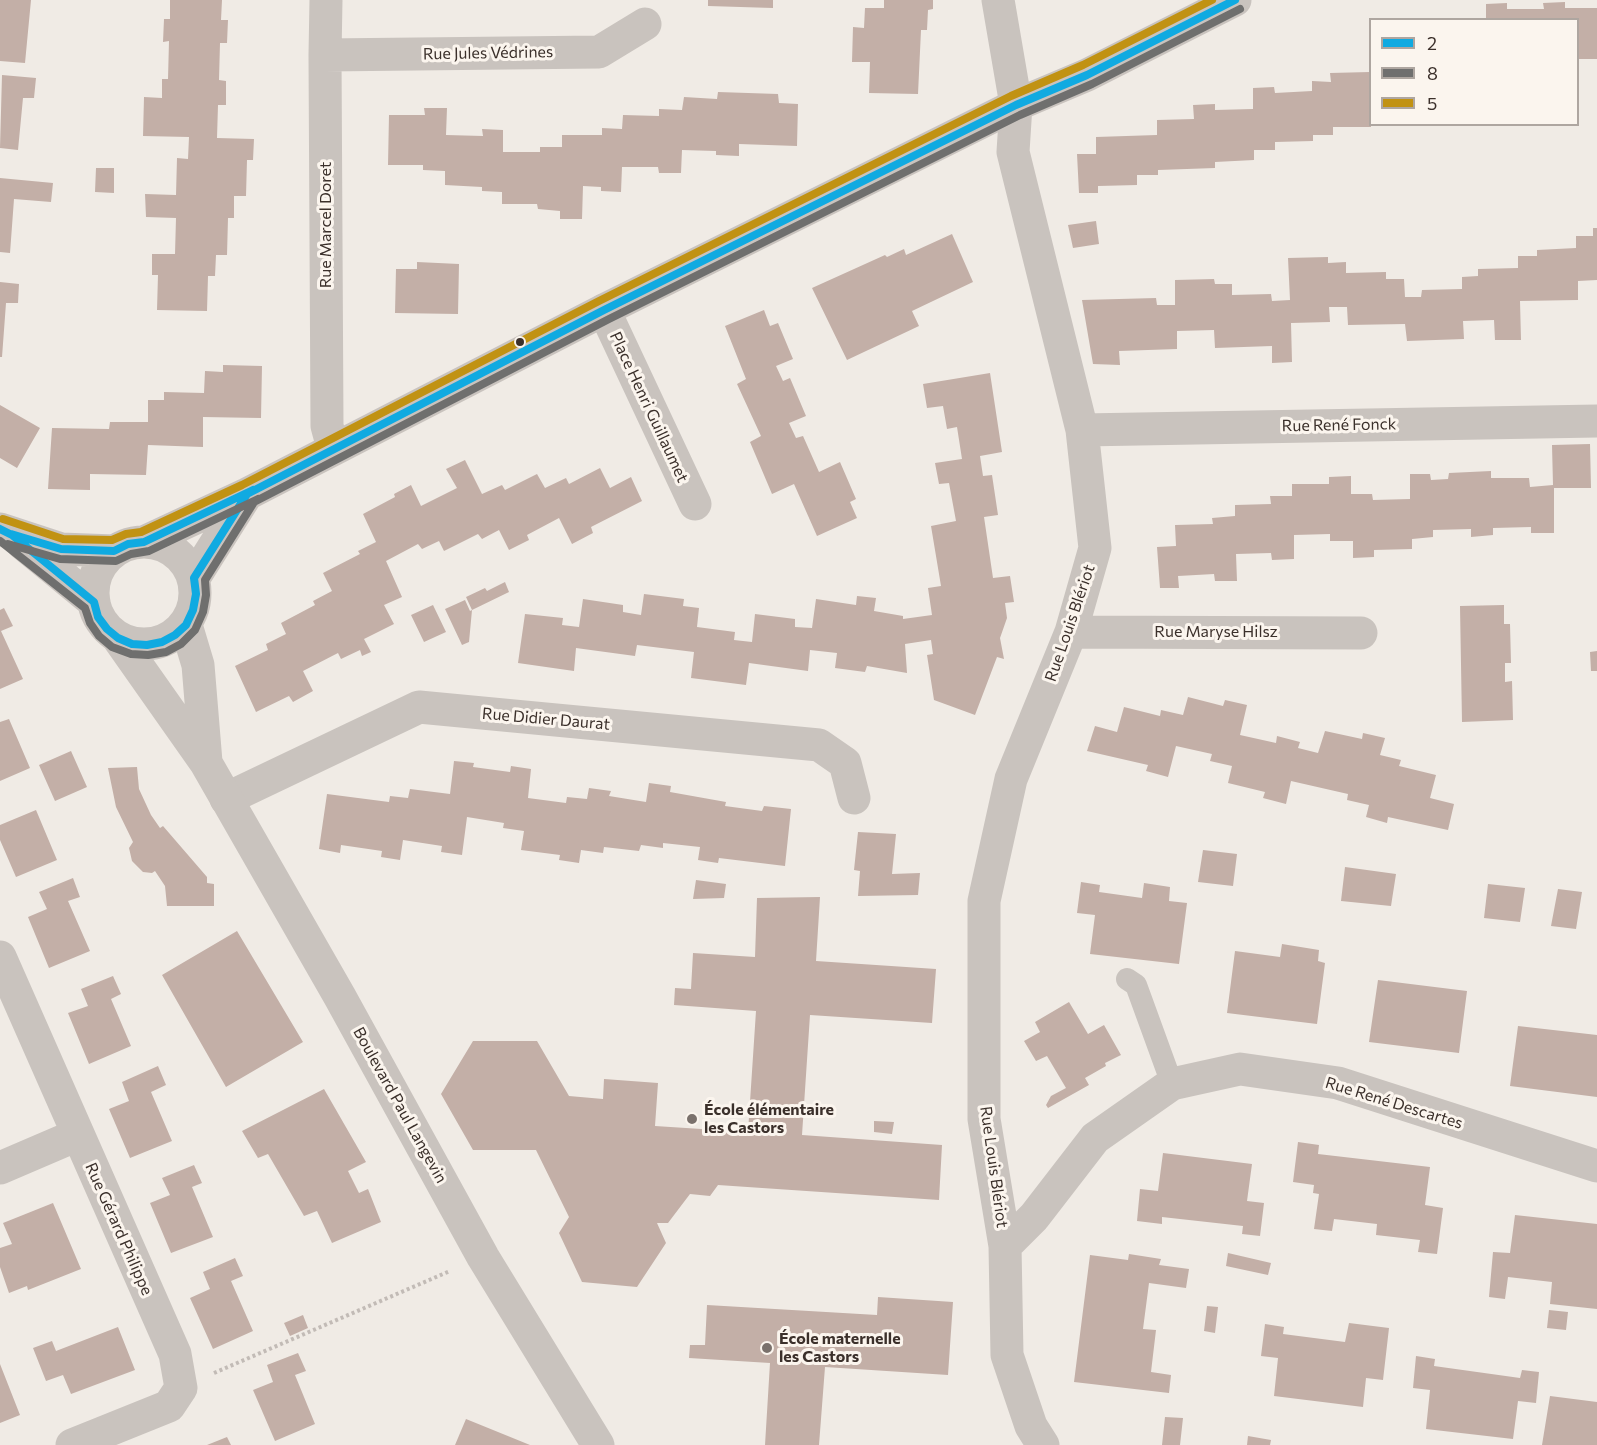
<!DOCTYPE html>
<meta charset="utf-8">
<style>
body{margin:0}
#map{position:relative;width:1597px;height:1445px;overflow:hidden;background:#f0ebe5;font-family:Commissioner,sans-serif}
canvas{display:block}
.legend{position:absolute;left:1369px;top:18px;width:210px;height:108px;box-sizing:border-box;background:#fbf5ee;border:2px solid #aea6a0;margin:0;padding:8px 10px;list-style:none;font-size:18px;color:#3b302b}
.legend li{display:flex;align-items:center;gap:12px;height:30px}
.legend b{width:30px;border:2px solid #aea6a0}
</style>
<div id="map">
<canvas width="1597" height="1445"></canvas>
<ul class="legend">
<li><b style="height:8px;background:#10aae1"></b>2</li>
<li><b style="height:8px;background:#6f6f6e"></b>8</li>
<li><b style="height:8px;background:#c19213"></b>5</li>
</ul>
</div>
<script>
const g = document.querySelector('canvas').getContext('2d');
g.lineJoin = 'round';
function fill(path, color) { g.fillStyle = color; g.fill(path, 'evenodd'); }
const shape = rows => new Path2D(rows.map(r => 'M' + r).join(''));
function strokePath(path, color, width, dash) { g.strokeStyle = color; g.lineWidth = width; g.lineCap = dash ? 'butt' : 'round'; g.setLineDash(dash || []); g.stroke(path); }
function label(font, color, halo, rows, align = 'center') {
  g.font = font + ' Commissioner,sans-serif'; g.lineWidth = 6; g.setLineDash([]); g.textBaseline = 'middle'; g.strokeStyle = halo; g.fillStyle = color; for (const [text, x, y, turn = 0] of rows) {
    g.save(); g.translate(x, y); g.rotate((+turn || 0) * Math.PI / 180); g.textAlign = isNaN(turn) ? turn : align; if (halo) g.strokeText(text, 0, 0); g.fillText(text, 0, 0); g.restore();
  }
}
fill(shape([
 [0,0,31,0,25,63,0,61],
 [170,0,222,0,221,20,228,20,227,43,220,43,219,80,226,81,226,105,218,105,217,138,254,139,253,160,247,160,246,196,234,196,234,218,228,218,227,255,216,255,215,276,208,276,207,311,157,310,158,275,152,275,152,254,175,254,176,218,146,217,145,194,176,195,177,158,188,159,189,137,143,136,144,97,162,98,162,79,168,79,169,41,163,42,164,19,170,19],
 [708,0,773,0,773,8,708,6],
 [884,0,933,0,933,9,928,10,927,30,921,30,918,94,869,93,870,62,852,62,853,27,864,28,865,8,884,8],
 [1565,2,1565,8,1597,8,1597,59,1578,59,1578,20,1486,20,1486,4,1507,3,1507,9,1544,9,1543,3],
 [1370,72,1371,127,1333,127,1333,135,1313,135,1313,141,1275,142,1275,150,1254,150,1254,160,1215,162,1215,168,1158,170,1158,175,1137,175,1137,185,1098,186,1098,193,1079,193,1077,154,1096,154,1096,137,1157,135,1157,120,1194,119,1193,105,1215,104,1215,110,1253,109,1253,88,1274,87,1275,93,1312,91,1312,81,1331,82,1330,73],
 [2,75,36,78,34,98,23,98,18,150,0,148],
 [718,92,778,94,779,103,798,104,797,146,739,144,739,156,716,155,716,151,682,150,681,173,659,173,658,167,622,167,621,192,601,191,601,187,583,186,582,219,560,219,560,211,538,209,537,204,502,204,502,192,482,191,482,187,445,185,445,171,423,170,423,165,388,165,389,115,425,115,424,108,447,108,446,135,483,136,482,129,503,130,503,152,540,152,540,147,562,147,562,135,602,135,602,128,622,129,623,115,659,116,659,109,682,110,684,97,717,99],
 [96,168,114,168,114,193,95,192],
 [0,178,53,183,51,202,14,199,10,253,0,252],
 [1096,221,1099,244,1073,248,1068,225],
 [1593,228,1597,228,1597,280,1578,281,1578,300,1520,301,1521,340,1495,340,1494,320,1463,321,1464,339,1407,341,1405,324,1348,325,1347,307,1329,307,1330,322,1291,323,1292,362,1272,363,1272,346,1215,348,1214,330,1177,331,1177,349,1119,351,1120,365,1093,364,1082,300,1156,298,1157,305,1175,305,1175,280,1214,279,1215,284,1232,284,1232,295,1271,294,1272,301,1290,300,1288,258,1328,257,1328,263,1346,262,1346,273,1386,272,1386,279,1404,279,1405,297,1421,297,1422,290,1462,289,1462,277,1478,276,1478,269,1518,268,1518,256,1537,256,1537,250,1576,248,1576,236,1593,236],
 [952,234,973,282,912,311,919,326,847,360,812,288,885,255,887,257,904,249,906,255],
 [417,262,459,264,458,314,395,313,396,269,417,269],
 [0,282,19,284,18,303,6,303,2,357,0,357],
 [764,310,770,326,778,323,793,359,776,366,783,381,790,378,806,416,789,423,796,438,803,436,819,472,840,462,856,499,850,502,857,518,817,536,794,484,772,494,750,442,761,436,737,384,746,379,725,326],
 [223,365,262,366,261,418,203,417,203,447,148,445,146,475,90,474,90,490,48,489,52,428,109,429,110,422,148,422,148,400,164,400,164,392,204,393,205,371,223,372],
 [990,373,1002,452,980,456,983,476,992,475,998,515,984,517,993,578,1010,576,1014,602,1005,603,1007,618,1000,638,1004,659,997,657,975,715,934,700,927,655,933,654,931,640,905,644,907,673,867,666,865,672,835,668,837,653,810,650,808,671,749,663,746,685,691,678,694,652,637,645,635,656,576,648,574,671,518,663,525,614,563,618,562,625,579,627,583,599,623,605,623,612,641,615,644,594,684,599,683,606,699,608,697,627,735,632,734,640,752,642,755,614,795,619,795,627,812,628,816,599,856,605,857,596,876,598,874,611,903,616,903,619,932,615,928,588,941,586,931,526,956,521,949,483,939,484,935,463,962,459,957,427,947,429,943,406,927,408,923,384],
 [0,405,40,428,17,468,0,458],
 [1590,444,1591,488,1554,488,1554,533,1531,533,1531,527,1493,528,1493,535,1471,537,1471,529,1433,530,1433,537,1412,539,1412,549,1374,550,1374,557,1353,558,1353,541,1330,541,1330,534,1294,535,1294,559,1272,560,1271,553,1236,554,1237,581,1215,581,1214,574,1178,576,1179,588,1160,588,1157,547,1176,546,1175,525,1213,524,1212,518,1235,516,1235,505,1271,504,1270,496,1292,496,1292,484,1329,484,1329,477,1351,476,1351,494,1372,494,1373,500,1410,499,1410,474,1430,474,1431,480,1448,479,1449,473,1491,471,1491,478,1529,478,1530,487,1553,485,1552,445],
 [465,460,482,494,502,485,505,490,537,474,545,488,566,478,569,484,600,468,610,488,631,477,642,501,591,527,593,533,572,544,559,518,527,535,529,540,509,550,499,530,482,539,478,534,444,551,439,541,422,549,418,544,386,561,402,597,384,605,394,624,364,639,371,652,362,656,360,650,341,659,338,653,303,671,313,691,293,702,289,696,256,712,235,666,268,650,266,644,286,634,281,623,315,605,313,601,332,591,323,573,360,554,358,551,376,542,363,514,395,497,394,494,411,485,421,506,457,488,446,469],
 [505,582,509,592,472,610,469,642,462,645,445,609,465,600,470,611,472,610,466,597,485,588,487,591],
 [433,605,446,632,424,642,411,615],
 [1504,605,1504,624,1510,624,1511,663,1505,663,1505,682,1512,681,1513,720,1462,722,1460,606],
 [4,608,13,626,1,631,23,679,0,689,0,610],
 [1597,651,1597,671,1591,671,1590,652],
 [1188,697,1223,706,1225,700,1247,705,1240,735,1276,743,1277,736,1300,742,1298,748,1318,753,1325,731,1362,739,1363,733,1385,738,1380,755,1401,760,1399,766,1436,775,1430,798,1454,804,1448,830,1388,817,1387,823,1366,817,1369,805,1347,800,1348,794,1291,781,1286,804,1263,798,1265,792,1228,783,1232,766,1210,761,1212,754,1176,746,1168,777,1146,771,1148,765,1087,751,1095,726,1117,732,1124,707,1160,716,1161,710,1183,715],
 [9,719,30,768,0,781,0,722],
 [71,751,87,787,55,801,39,765],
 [454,761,474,763,473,767,510,772,511,766,531,769,528,798,566,803,567,797,587,799,589,788,611,791,609,796,646,802,649,783,671,786,670,792,726,802,725,806,762,811,764,806,791,809,785,866,719,858,718,863,698,860,700,847,663,843,663,848,641,845,639,851,604,847,603,853,581,850,579,863,559,860,560,855,521,850,524,831,503,828,504,823,467,817,462,855,441,852,442,846,403,840,400,860,381,857,382,851,341,845,340,853,319,849,327,794,389,802,390,796,408,798,410,789,450,794],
 [137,767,139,789,151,815,160,828,163,826,207,877,207,883,214,884,214,906,167,906,165,886,155,871,152,873,143,872,132,861,129,848,133,842,116,807,108,768],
 [36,810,57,860,16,877,0,840,0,825],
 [858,832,896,834,892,874,920,873,918,895,858,896,860,871,854,870],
 [1203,850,1237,854,1233,886,1198,882],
 [1345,867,1396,874,1391,906,1341,901],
 [73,878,80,897,68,901,90,951,49,968,28,917,47,909,39,892],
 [696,880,726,884,724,898,693,899],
 [1081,882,1100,885,1099,892,1142,898,1144,883,1170,887,1169,901,1187,903,1179,964,1090,954,1095,915,1077,913],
 [1488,884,1525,888,1520,922,1484,918],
 [1558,889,1582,892,1576,929,1551,926],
 [820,897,816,961,936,969,932,1023,810,1015,802,1135,942,1145,939,1200,718,1185,710,1196,690,1194,668,1223,657,1223,666,1243,637,1287,582,1282,559,1233,569,1217,536,1150,473,1150,441,1094,473,1041,537,1041,569,1096,603,1099,604,1079,658,1083,655,1126,748,1132,756,1011,674,1005,675,988,691,989,693,953,755,957,757,898],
 [237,931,303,1042,226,1087,162,975],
 [1282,944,1319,950,1318,961,1325,963,1317,1024,1227,1013,1235,951,1280,957],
 [113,976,121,994,111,999,131,1046,89,1064,68,1013,88,1006,81,989],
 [1378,980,1467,991,1459,1053,1369,1042],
 [1069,1002,1088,1034,1104,1025,1121,1055,1105,1063,1106,1066,1085,1078,1089,1085,1048,1108,1046,1105,1051,1096,1066,1088,1047,1056,1036,1061,1024,1041,1040,1032,1035,1022],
 [1518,1026,1597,1035,1597,1097,1510,1086],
 [158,1066,166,1085,151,1092,172,1141,130,1158,109,1109,129,1101,122,1082],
 [324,1089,366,1162,348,1171,359,1193,368,1189,381,1222,332,1243,317,1211,304,1216,268,1154,258,1158,242,1131],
 [874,1121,894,1122,892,1134,874,1132],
 [1298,1142,1319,1145,1318,1154,1430,1167,1425,1205,1443,1208,1437,1254,1418,1252,1420,1240,1376,1235,1377,1224,1334,1219,1332,1231,1314,1229,1319,1194,1313,1193,1314,1185,1293,1182],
 [1163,1153,1252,1164,1247,1201,1264,1203,1260,1236,1242,1234,1243,1226,1162,1217,1162,1224,1137,1221,1140,1189,1158,1191],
 [194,1165,202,1183,192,1187,213,1237,171,1253,150,1203,170,1195,162,1178],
 [53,1203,81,1269,28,1290,27,1286,9,1293,0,1267,0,1248,12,1244,3,1223],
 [1515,1215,1597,1224,1597,1309,1550,1304,1552,1282,1508,1277,1505,1299,1489,1297,1493,1252,1510,1253],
 [1228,1253,1271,1263,1268,1275,1226,1266],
 [1129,1254,1161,1259,1159,1265,1189,1269,1186,1288,1149,1283,1143,1329,1156,1330,1151,1372,1171,1375,1169,1393,1074,1382,1090,1255,1128,1260],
 [235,1258,243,1276,231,1281,253,1331,213,1349,190,1298,210,1289,203,1272],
 [878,1297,953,1302,948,1375,825,1367,819,1445,765,1445,770,1363,689,1358,690,1345,705,1345,707,1305,877,1315],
 [1207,1306,1218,1307,1215,1333,1204,1331],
 [1549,1310,1568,1312,1566,1330,1547,1328],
 [303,1315,308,1328,290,1336,284,1323],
 [1349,1323,1389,1328,1383,1380,1366,1378,1363,1407,1274,1396,1278,1358,1261,1356,1265,1324,1284,1327,1283,1334,1345,1342],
 [118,1327,135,1370,71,1394,63,1375,46,1381,33,1348,52,1341,56,1351],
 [298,1353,306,1371,295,1375,315,1424,275,1441,253,1390,273,1382,267,1365],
 [1416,1356,1435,1359,1434,1366,1520,1378,1522,1370,1539,1372,1536,1403,1518,1401,1513,1439,1426,1429,1430,1390,1413,1388],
 [0,1364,20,1415,0,1423],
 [1550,1396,1597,1402,1597,1445,1542,1445],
 [1165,1417,1183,1418,1180,1445,1162,1445],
 [466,1419,530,1445,455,1445],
 [1248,1436,1271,1440,1270,1445,1247,1445],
 [227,1437,231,1445,207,1445]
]), '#c3afa7');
strokePath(shape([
 [214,1373,450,1271]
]), '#c2bbb6', 4, [3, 3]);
strokePath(shape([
 [1127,979,1136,985,1172,1084]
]), '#c9c3be', 22);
strokePath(shape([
 [326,0,325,55,327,426,333,448],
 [998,0,1016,105,1013,152,1082,430,1095,548,1071,632,1011,779,984,901,984,1119,1005,1246,1007,1355,1031,1426,1043,1445],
 [325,55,599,52,645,24],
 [604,310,695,504],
 [1082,430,1597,421],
 [1071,632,1361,633],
 [226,799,419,707,819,745,845,763,854,798],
 [0,957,175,1354,181,1388,169,1406,72,1445],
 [0,1168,77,1135],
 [1005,1246,1034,1217,1095,1138,1172,1084,1240,1069,1338,1083,1597,1166]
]), '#c9c3be', 33);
strokePath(shape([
 [0,529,61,549,114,551],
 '93 593a51 51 0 1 1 102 0a51 51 0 1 1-102 0Z',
 [144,542,247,494,604,310,1016,105,1087,75,1235,0],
 [22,543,94,602],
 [194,578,247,494],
 [186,625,198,665,206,762],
 [118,638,206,763,340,997,483,1257,598,1445]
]), '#c9c3be', 33);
strokePath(shape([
 [0,529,12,535,94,602,98,617,107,629,118,638,132,644,147,645,162,642,175,635,186,625,193,610,196,594,194,578,247,494,604,310,1016,105,1087,75,1235,0],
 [11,534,61,549,114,551,128,544,144,542,253,490]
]), '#10aae1', 8);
strokePath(shape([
 [0,541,85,608,90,623,99,636,112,647,131,654,148,655,166,652,181,644,195,630,203,612,206,595,205,580,254,502,609,319,1020,115,1092,84,1240,9],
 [8,544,60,559,116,561,131,554,149,551,258,499]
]), '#6f6f6e', 8);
strokePath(shape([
 [3,519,63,539,112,540,126,534,141,532,242,485,599,301,1011,96,1083,65,1212,0]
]), '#c19213', 8);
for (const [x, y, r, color] of [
 [520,342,5,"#3b302b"],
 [692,1119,6,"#7a716c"],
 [767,1348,6,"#7a716c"]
]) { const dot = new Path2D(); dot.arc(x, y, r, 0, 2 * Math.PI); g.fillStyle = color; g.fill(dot); strokePath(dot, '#fbf5ee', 2); }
label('16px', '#3b302b', '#fbf5ee', [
 ["Rue Jules Védrines",488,53,-1],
 ["Rue Marcel Doret",326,225,-90],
 ["Place Henri Guillaumet",649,407,65],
 ["Rue René Fonck",1339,425,-1],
 ["Rue Louis Blériot",1070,623,-71],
 ["Rue Maryse Hilsz",1216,632],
 ["Rue Didier Daurat",546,719,5],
 ["Rue René Descartes",1394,1103,17],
 ["Boulevard Paul Langevin",400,1105,61],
 ["Rue Louis Blériot",994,1167,82],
 ["Rue Gérard Philippe",119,1229,66]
]);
label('bold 16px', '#3b302b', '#fbf5ee', [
 ["École élémentaire",704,1110],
 ["les Castors",704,1128],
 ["École maternelle",779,1339],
 ["les Castors",779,1357]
], 'left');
</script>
